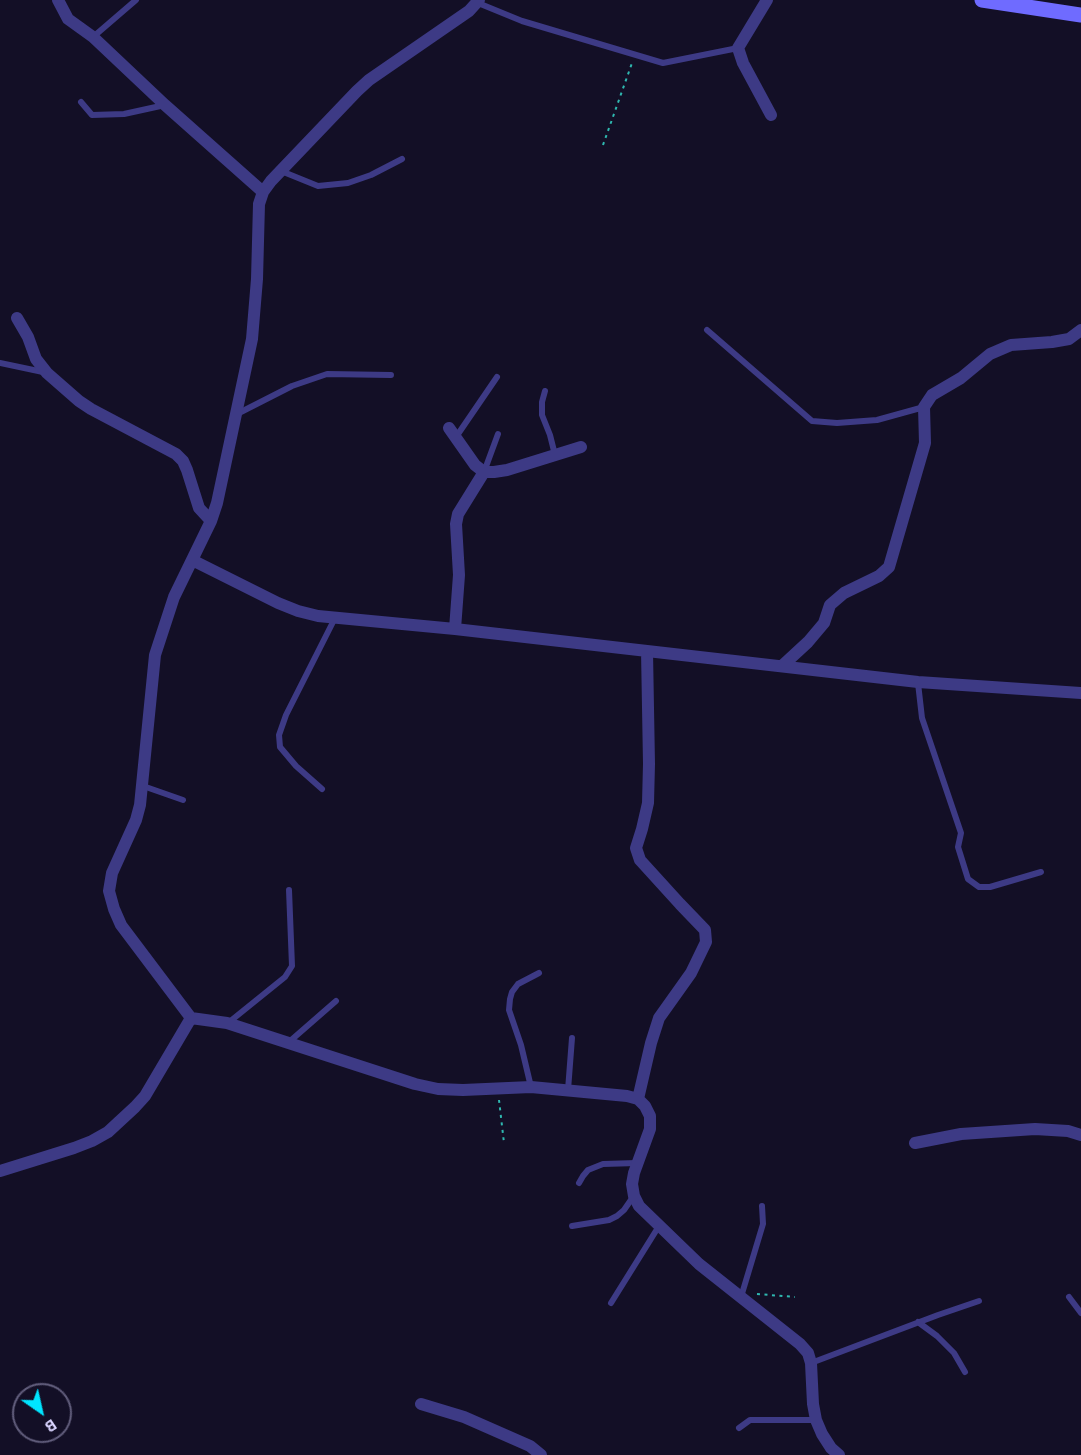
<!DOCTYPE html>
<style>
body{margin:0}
#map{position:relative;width:1081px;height:1455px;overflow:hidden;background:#130f26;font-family:Barlow,sans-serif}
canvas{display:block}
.north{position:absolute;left:12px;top:1383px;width:60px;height:60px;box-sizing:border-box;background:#130f26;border:2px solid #625e7d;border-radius:50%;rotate:146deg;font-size:16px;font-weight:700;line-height:24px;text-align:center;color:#d9d4ff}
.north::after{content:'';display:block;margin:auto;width:21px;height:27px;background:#00e5ff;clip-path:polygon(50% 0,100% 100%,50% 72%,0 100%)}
</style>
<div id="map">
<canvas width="1081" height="1455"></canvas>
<div class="north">B</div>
</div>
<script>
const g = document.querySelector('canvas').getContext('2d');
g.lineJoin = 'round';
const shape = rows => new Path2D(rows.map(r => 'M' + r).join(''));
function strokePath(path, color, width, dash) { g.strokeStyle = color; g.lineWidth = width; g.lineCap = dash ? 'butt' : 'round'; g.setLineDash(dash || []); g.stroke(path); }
strokePath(shape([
 [603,145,632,63],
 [499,1100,504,1143],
 [757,1294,795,1297]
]), '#2fb8b0', 2, [3, 4.5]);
strokePath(shape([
 [478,3,522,21,663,63,738,48],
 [93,37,136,0],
 [81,102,92,115,124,114,165,105],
 [281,171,318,186,348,183,371,175,402,159],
 [707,330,812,421,837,423,877,420,924,407],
 [0,363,43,372],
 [545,391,542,402,542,415,550,435,555,455],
 [237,414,292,386,327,374,391,375],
 [456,437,497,377],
 [484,472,498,434],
 [918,683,922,718,961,833,958,847,968,879,979,887,990,887,1041,872],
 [143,786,183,800],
 [322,789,296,766,280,747,279,735,286,715,335,618],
 [228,1023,285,977,292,966,289,890],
 [289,1042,336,1001],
 [531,1087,521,1045,509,1010,510,999,512,992,518,984,539,973],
 [568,1090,572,1038],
 [579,1183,583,1176,588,1170,603,1164,637,1163],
 [572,1226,609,1220,617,1216,624,1210,633,1197],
 [741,1297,763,1224,762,1206],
 [1069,1297,1081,1313],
 [611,1303,659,1226],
 [918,1322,937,1336,954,1353,965,1372],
 [811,1363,938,1315,979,1301],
 [739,1428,750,1420,816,1420]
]), '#3d3a85', 6);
strokePath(shape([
 [58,0,68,19,93,37,165,105,263,192],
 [479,0,469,11,369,80,357,91,271,181,263,192,259,204,257,279,252,339,217,503,211,521,174,597,155,655,140,805,136,820,112,873,109,891,114,909,121,925,191,1018,227,1023,415,1084,438,1089,463,1090,531,1087,627,1096,638,1099,645,1106,650,1116,650,1129,634,1173,632,1184,634,1196,639,1206,699,1264,800,1344,808,1353,811,1363,813,1404,816,1420,822,1434,831,1448,839,1455],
 [767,0,738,48,743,63,771,115],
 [17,318,28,337,36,359,47,373,79,401,91,409,176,454,183,461,187,470,199,508,211,521],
 [449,428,475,465,484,472,494,472,507,470,581,447],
 [192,560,278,603,298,611,318,616,455,629,918,682,1081,693],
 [455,629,459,575,456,524,458,514,484,472],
 [782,666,808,642,824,623,830,605,844,593,879,576,889,567,925,443,924,407,932,395,961,378,990,354,1011,345,1052,342,1069,339,1081,330],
 [638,1099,651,1043,659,1018,691,973,706,942,705,930,680,904,640,860,636,848,642,829,648,803,649,764,647,651],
 [915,1143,961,1134,1035,1129,1068,1131,1081,1135],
 [0,1171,74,1148,92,1141,108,1132,135,1107,145,1096,191,1018],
 [421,1404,464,1417,530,1446,541,1455]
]), '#3d3a85', 12);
strokePath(shape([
 [982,0,1081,15]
]), '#6f6bff', 15);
</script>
